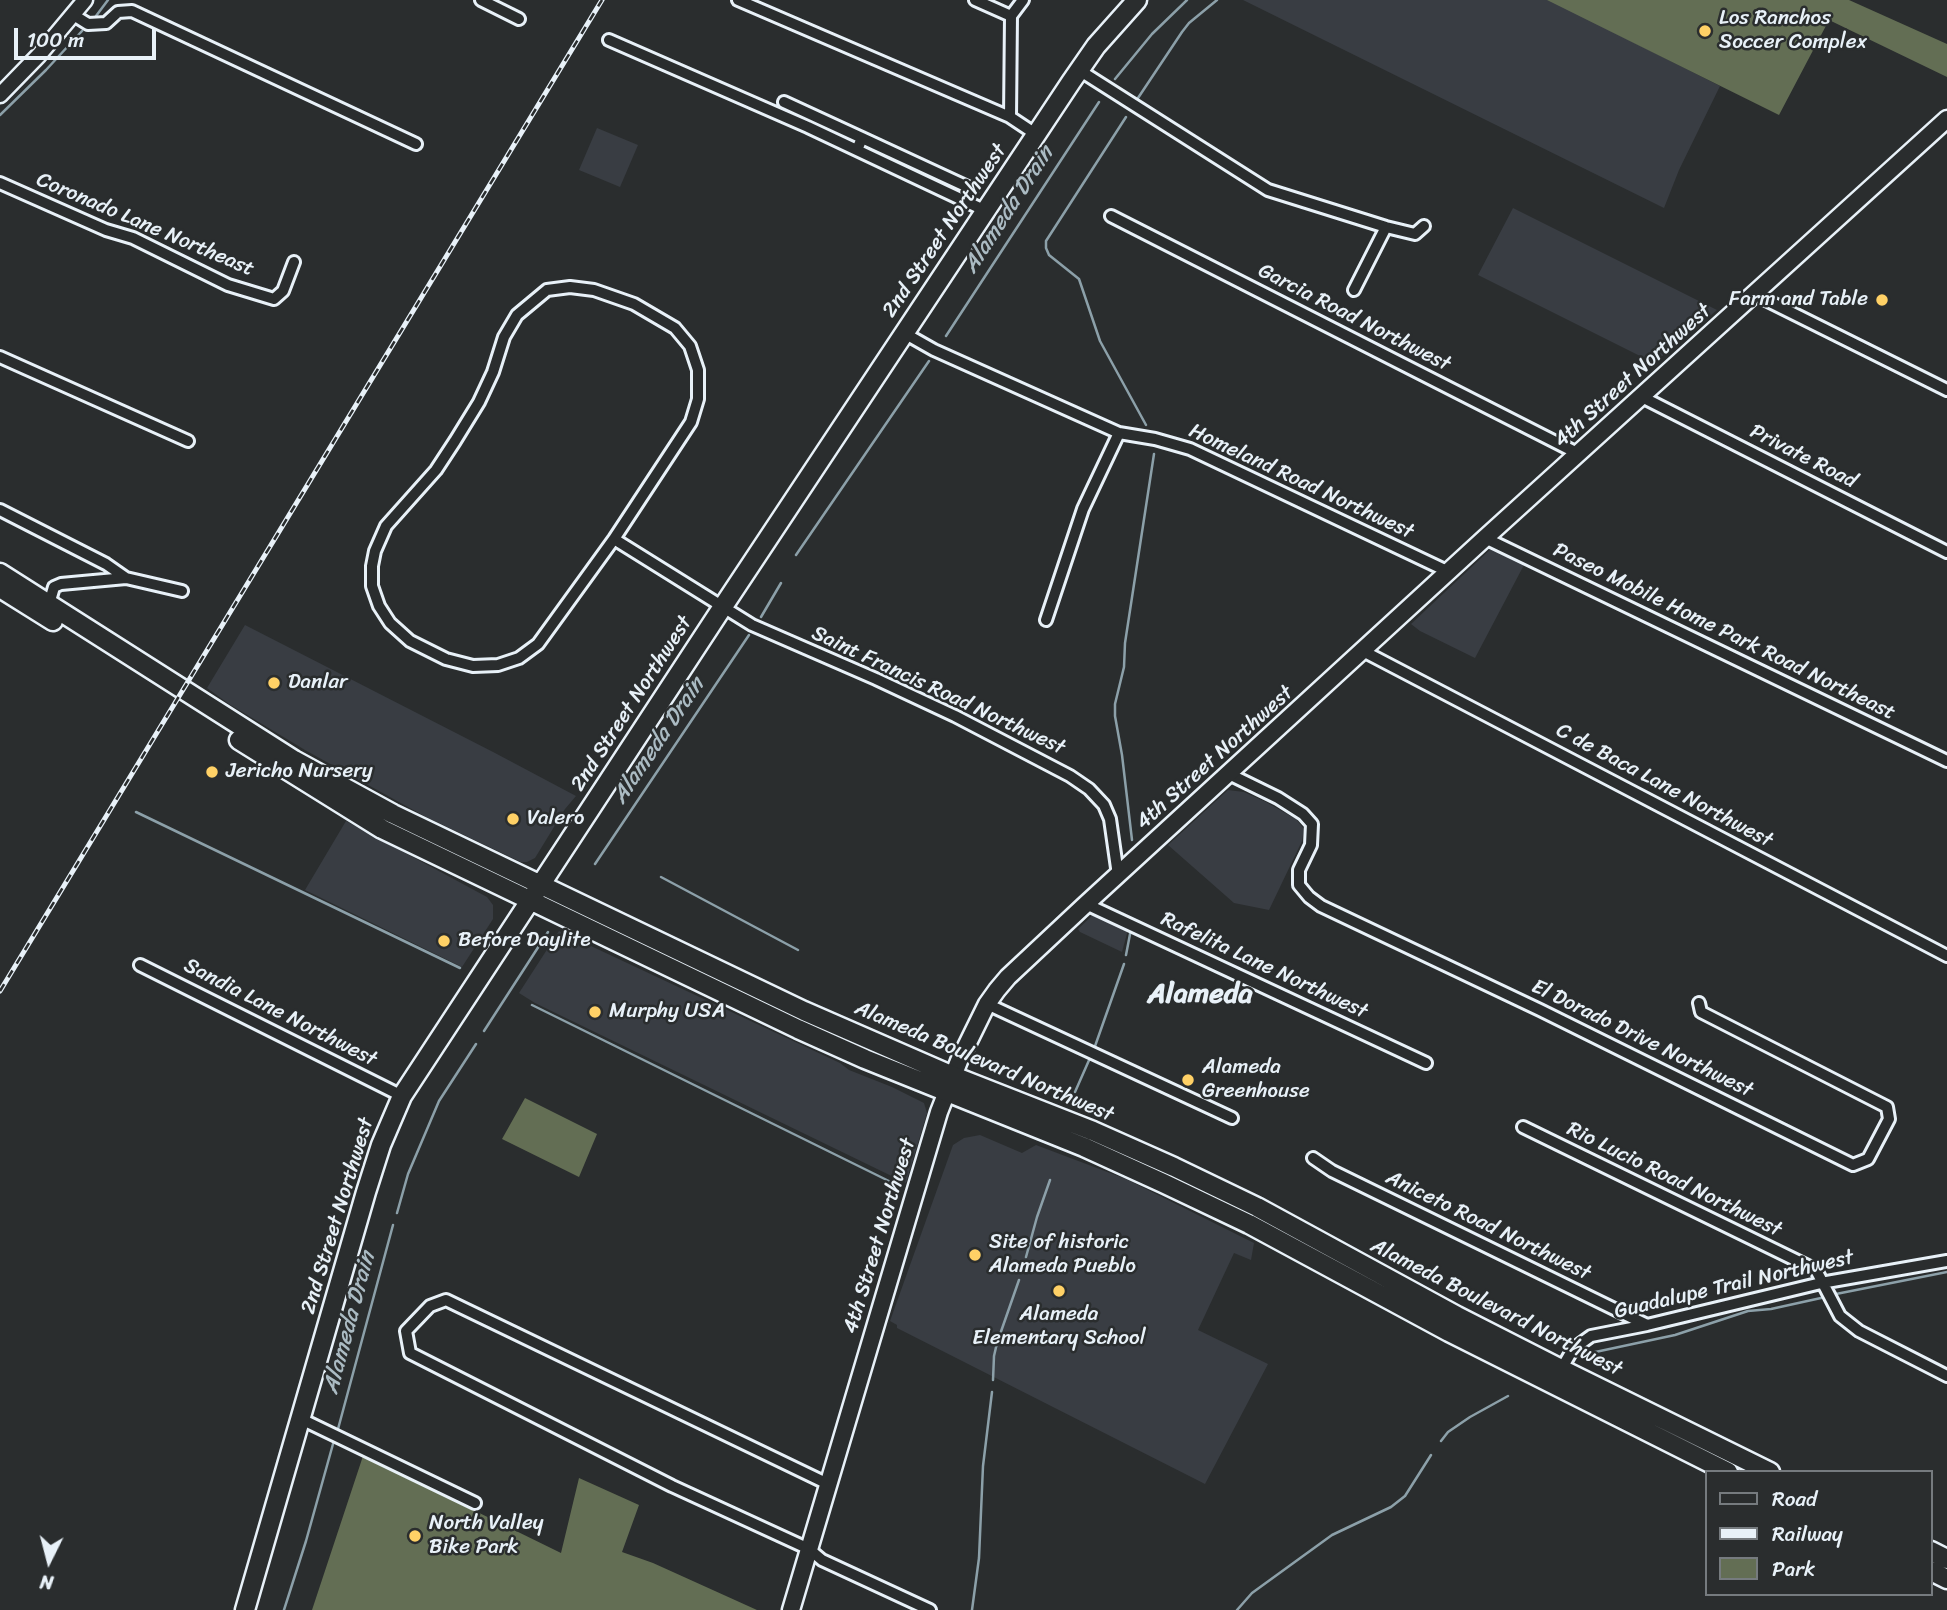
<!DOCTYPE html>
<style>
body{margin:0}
#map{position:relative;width:1947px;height:1610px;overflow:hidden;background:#2a2d2e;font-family:Sriracha,sans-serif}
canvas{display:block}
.legend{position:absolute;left:1705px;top:1470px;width:228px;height:126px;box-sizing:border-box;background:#2a2d2e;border:2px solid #767b7f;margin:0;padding:9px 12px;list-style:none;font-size:21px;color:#e8f1f8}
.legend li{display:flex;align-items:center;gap:14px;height:35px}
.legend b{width:35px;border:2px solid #767b7f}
.north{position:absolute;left:14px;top:1526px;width:70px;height:70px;-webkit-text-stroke:5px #2a2d2e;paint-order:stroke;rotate:186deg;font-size:19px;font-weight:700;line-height:28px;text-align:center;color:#e8f1f8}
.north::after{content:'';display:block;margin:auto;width:24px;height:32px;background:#e8f1f8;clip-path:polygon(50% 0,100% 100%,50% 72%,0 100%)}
.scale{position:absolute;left:14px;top:28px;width:142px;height:32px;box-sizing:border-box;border:4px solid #e8f1f8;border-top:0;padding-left:9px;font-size:21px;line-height:24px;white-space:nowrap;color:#e8f1f8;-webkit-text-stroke:5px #2a2d2e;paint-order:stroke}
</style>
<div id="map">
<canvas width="1947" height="1610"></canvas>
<ul class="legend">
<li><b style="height:9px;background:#2a2d2e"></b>Road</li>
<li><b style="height:9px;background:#e8f1f8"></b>Railway</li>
<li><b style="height:19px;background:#636e54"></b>Park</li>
</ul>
<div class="north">N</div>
<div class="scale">100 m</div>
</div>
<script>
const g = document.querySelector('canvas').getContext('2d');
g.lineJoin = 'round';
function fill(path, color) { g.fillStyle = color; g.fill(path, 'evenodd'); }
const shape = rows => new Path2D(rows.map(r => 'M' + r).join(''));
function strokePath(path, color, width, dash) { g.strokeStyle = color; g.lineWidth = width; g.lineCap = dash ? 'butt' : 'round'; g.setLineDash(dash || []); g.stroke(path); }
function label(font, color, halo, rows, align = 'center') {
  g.font = font + ' Sriracha,sans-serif'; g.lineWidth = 5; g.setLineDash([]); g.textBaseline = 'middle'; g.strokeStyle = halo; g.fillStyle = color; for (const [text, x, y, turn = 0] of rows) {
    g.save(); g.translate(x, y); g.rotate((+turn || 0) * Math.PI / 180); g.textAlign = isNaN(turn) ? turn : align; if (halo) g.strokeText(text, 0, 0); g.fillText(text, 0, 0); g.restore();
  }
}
fill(shape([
 [1243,0,1550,0,1720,86,1679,170,1664,208],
 [597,128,638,145,620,187,579,170],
 [1513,208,1717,310,1654,363,1478,275],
 [1495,545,1525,563,1475,658,1420,631,1411,624],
 [245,625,495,753,576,796,565,809,535,858,527,862,521,862,426,817,305,750,229,704,207,688],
 [1228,790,1244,792,1266,802,1296,819,1304,829,1302,841,1269,910,1234,903,1168,845],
 [346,821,487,897,493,905,493,919,462,967,305,890],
 [1097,911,1129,926,1122,952,1080,932,1078,929],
 [559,931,840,1063,849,1070,892,1087,924,1103,927,1113,906,1183,535,1003,519,993],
 [980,1135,1022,1153,1036,1145,1126,1179,1254,1243,1251,1260,1234,1253,1198,1330,1268,1364,1205,1484,897,1328,897,1325,890,1321,953,1145,964,1138]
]), '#393d43');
fill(shape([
 [1547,0,1849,0,1947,44,1947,77,1829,20,1779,115],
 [525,1098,597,1134,579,1177,502,1139],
 [363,1456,561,1553,579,1478,639,1505,622,1552,653,1563,757,1610,312,1610]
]), '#636e54');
strokePath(shape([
 [96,16,108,0],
 [1115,79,1152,34,1187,0],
 [1138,98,1182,32,1189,23,1217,0],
 [0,115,46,70,82,31],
 [1126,117,1046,241,1046,248,1049,255,1079,279,1100,341,1146,425],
 [946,336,1099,102],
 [796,555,929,361],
 [761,617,781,583],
 [136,812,460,968],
 [1132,840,1122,755,1115,716,1115,704,1124,667,1125,643,1154,454],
 [595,864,749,635],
 [661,877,798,950],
 [1126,955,1131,929],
 [532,1005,901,1187],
 [484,1031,548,932],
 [1094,1049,1124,964],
 [1075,1092,1090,1058],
 [397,1213,408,1174,439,1101,476,1044],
 [1026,1257,1037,1217,1050,1180],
 [1836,1294,1947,1272],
 [1586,1354,1675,1335,1748,1311,1771,1309,1821,1298],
 [993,1380,994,1356,997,1343,1019,1280],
 [338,1429,393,1225],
 [1441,1441,1448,1432,1470,1417,1508,1396],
 [284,1610,306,1541,333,1444],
 [972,1610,979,1558,983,1466,992,1392],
 [1237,1610,1252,1593,1332,1535,1391,1507,1405,1496,1431,1455]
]), '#8ca0a9', 2.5);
const minor = shape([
 [481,0,519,19],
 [738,0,1010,117,1037,135],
 [975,0,1011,16,1010,117],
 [72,14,88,24,106,23,118,12,132,11,416,144],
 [1011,16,1023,0],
 [609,40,808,127,986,211],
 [1079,70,1268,190,1386,227,1415,234,1424,226],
 [784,102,862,138],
 [857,150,862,138,972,189],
 [0,183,106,230,133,238,228,285,274,299,283,291,294,262],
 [1111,216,1579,454],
 [570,287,594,290,634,304,675,328,690,346,698,370,698,399,691,422,614,539,538,644,519,658,498,665,473,666,446,659,410,641,390,623,379,606,372,586,372,566,375,551,386,526,436,470,455,441,479,402,493,372,504,337,517,315,547,290,570,287],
 [1354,290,1386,227],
 [1754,294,1947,390],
 [904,333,934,350,1119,433,1155,439,1190,449,1449,572],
 [0,357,188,441],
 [1642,397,1947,552],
 [0,510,106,564,126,578,182,591],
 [1485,538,1947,761],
 [614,539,752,625,876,679,955,716,1070,776,1089,789,1104,805,1110,819,1118,875],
 [49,604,54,587,61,584,126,578],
 [1046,620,1083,509,1119,433],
 [1363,651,1947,956],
 [1229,774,1278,798,1303,814,1312,824,1311,845,1299,870,1299,885,1309,897,1321,906,1540,1010,1853,1165,1868,1159,1889,1119,1887,1107,1701,1012,1699,1003],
 [1086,904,1426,1063],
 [140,965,402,1096],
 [987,1004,1232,1118],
 [1523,1127,1816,1270,1840,1316,1859,1331,1947,1376],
 [1313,1158,1332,1171,1647,1325],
 [1559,1373,1573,1349,1591,1336,1647,1325,1821,1283,1947,1261],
 [301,1419,475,1503],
 [828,1484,446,1300,430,1306,406,1331,410,1353,672,1486,809,1549,822,1560,930,1610]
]);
const tertiary = shape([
 [0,95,39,55,85,0]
]);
const secondary = shape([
 [791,1610,939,1112,959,1061,987,1004,997,990,1008,977,1086,904,1485,538,1947,119]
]);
const primary = shape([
 [0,573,294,760,393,814,804,1011,953,1076,1093,1131,1174,1167,1257,1207,1457,1316,1561,1369,1770,1472],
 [0,588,53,621],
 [239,740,382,829,798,1029,865,1059,1084,1147,1163,1183,1249,1224,1449,1332,1728,1472],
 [1931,1551,1947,1559],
 [1931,1571,1947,1579],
 [245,1610,366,1192,381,1145,402,1096,722,608,1071,82,1096,46,1137,0]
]);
strokePath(minor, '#e8f1f8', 16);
strokePath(tertiary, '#e8f1f8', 19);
strokePath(secondary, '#e8f1f8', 21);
strokePath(primary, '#e8f1f8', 23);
strokePath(minor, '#2a2d2e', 10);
strokePath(tertiary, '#2a2d2e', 14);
strokePath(secondary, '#2a2d2e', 16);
strokePath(primary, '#2a2d2e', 18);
const rail = shape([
 [0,991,602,0]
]);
strokePath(rail, '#e8f1f8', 5);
strokePath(rail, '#2a2d2e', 2.5, [8]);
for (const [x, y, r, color] of [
 [1705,31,7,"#ffd166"],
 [1882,300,7,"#ffd166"],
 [274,683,7,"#ffd166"],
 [212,772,7,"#ffd166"],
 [513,819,7,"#ffd166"],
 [444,941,7,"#ffd166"],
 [595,1012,7,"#ffd166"],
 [1188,1080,7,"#ffd166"],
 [975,1255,7,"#ffd166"],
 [1059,1291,7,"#ffd166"],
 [415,1536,7,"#ffd166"]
]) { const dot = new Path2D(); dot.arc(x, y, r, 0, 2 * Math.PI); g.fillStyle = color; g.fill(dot); strokePath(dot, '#2a2d2e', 2.5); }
label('21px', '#e8f1f8', '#2a2d2e', [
 ["Los Ranchos",1719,19],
 ["Soccer Complex",1719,43],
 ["Farm and Table",1868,300,"right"],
 ["Danlar",288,683],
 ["Jericho Nursery",226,772],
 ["Valero",527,819],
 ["Before Daylite",458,941],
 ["Murphy USA",609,1012],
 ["Alameda",1202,1068],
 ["Greenhouse",1202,1092],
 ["Site of historic",989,1243],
 ["Alameda Pueblo",989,1267],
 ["Alameda",1059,1315,"center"],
 ["Elementary School",1059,1339,"center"],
 ["North Valley",429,1524],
 ["Bike Park",429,1548]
], 'left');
label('21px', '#e8f1f8', '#2a2d2e', [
 ["Coronado Lane Northeast",145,225,23],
 ["2nd Street Northwest",945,231,-56],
 ["Garcia Road Northwest",1354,318,27],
 ["4th Street Northwest",1633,376,-42],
 ["Private Road",1803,457,27],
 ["Homeland Road Northwest",1301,482,25],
 ["Paseo Mobile Home Park Road Northeast",1724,632,26],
 ["Saint Francis Road Northwest",938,691,25],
 ["2nd Street Northwest",632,704,-57],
 ["4th Street Northwest",1215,758,-42],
 ["C de Baca Lane Northwest",1664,786,28],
 ["Rafelita Lane Northwest",1264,966,25],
 ["Sandia Lane Northwest",280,1013,27],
 ["El Dorado Drive Northwest",1642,1039,26],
 ["Alameda Boulevard Northwest",984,1062,23],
 ["Rio Lucio Road Northwest",1674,1180,26],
 ["2nd Street Northwest",338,1216,-73],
 ["Aniceto Road Northwest",1488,1226,26],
 ["4th Street Northwest",880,1236,-73],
 ["Guadalupe Trail Northwest",1734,1285,-13],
 ["Alameda Boulevard Northwest",1496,1308,27]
]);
label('italic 23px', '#abbbc3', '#2a2d2e', [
 ["Alameda Drain",1009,210,-57],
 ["Alameda Drain",659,741,-56],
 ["Alameda Drain",350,1323,-75]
]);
label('bold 28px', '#e8f1f8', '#2a2d2e', [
 ["Alameda",1200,995]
]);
</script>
